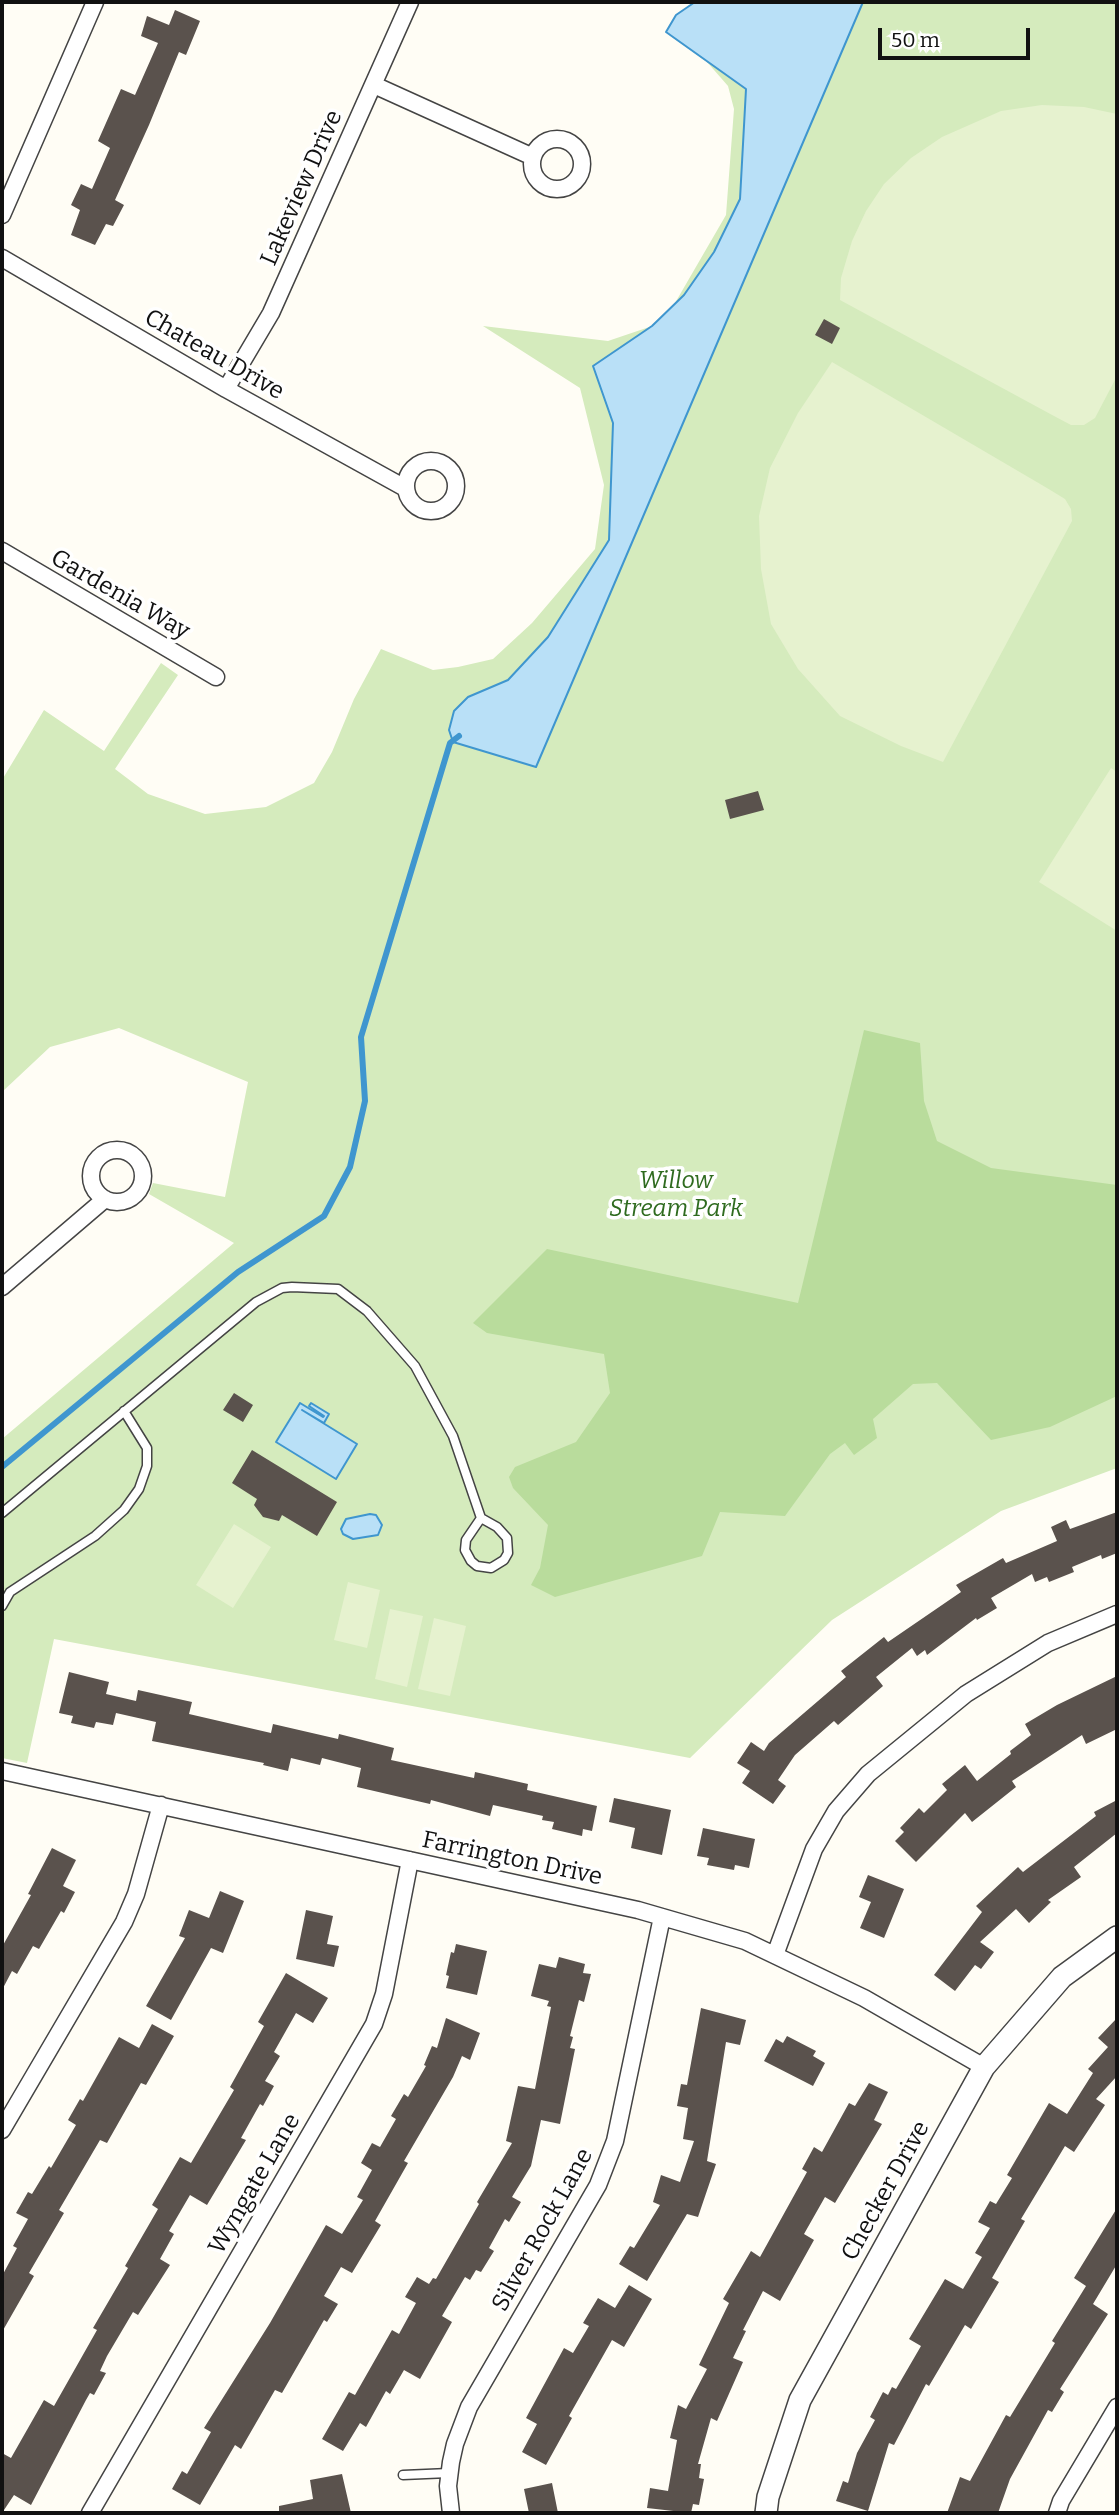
<!DOCTYPE html>
<style>
body{margin:0}
#map{position:relative;width:1119px;height:2515px;overflow:hidden;background:#fffdf5;font-family:Bitter,serif}
canvas{display:block}
.frame{position:absolute;inset:0;border:4px solid #111;pointer-events:none}
.scale{position:absolute;left:878px;top:28px;width:152px;height:32px;box-sizing:border-box;border:4px solid #111;border-top:0;padding-left:9px;font-size:21px;line-height:24px;white-space:nowrap;color:#111;-webkit-text-stroke:5px #fff;paint-order:stroke}
</style>
<div id="map">
<canvas width="1119" height="2515"></canvas>
<div class="frame"></div>
<div class="scale">50 m</div>
</div>
<script>
const g = document.querySelector('canvas').getContext('2d');
g.lineJoin = 'round';
function fill(path, color) { g.fillStyle = color; g.fill(path, 'evenodd'); }
const shape = rows => new Path2D(rows.map(r => 'M' + r).join(''));
function strokePath(path, color, width, dash) { g.strokeStyle = color; g.lineWidth = width; g.lineCap = dash ? 'butt' : 'round'; g.setLineDash(dash || []); g.stroke(path); }
function label(font, color, halo, rows, align = 'center') {
  g.font = font + ' Bitter,serif'; g.lineWidth = 7; g.setLineDash([]); g.textBaseline = 'middle'; g.strokeStyle = halo; g.fillStyle = color; for (const [text, x, y, turn = 0] of rows) {
    g.save(); g.translate(x, y); g.rotate((+turn || 0) * Math.PI / 180); g.textAlign = isNaN(turn) ? turn : align; if (halo) g.strokeText(text, 0, 0); g.fillText(text, 0, 0); g.restore();
  }
}
fill(shape([
 [695,2,1117,3,1117,1468,1001,1511,832,1620,690,1758,54,1639,27,1763,2,1758,2,1439,234,1243,149,1194,153,1183,225,1197,248,1082,119,1028,50,1047,2,1092,2,780,44,710,104,751,161,663,178,675,115,769,148,794,205,814,266,807,314,783,332,752,354,699,381,649,433,670,458,667,493,659,532,623,595,549,604,485,580,388,483,326,608,341,664,322,726,215,734,109,728,86,707,62,672,37,674,19]
]), '#d5ebbd');
fill(shape([
 [864,1030,920,1043,924,1101,937,1141,991,1168,1117,1185,1117,1396,1050,1427,991,1440,937,1383,913,1384,873,1419,877,1438,854,1455,845,1443,830,1454,785,1516,720,1512,702,1556,555,1597,531,1585,540,1568,548,1525,513,1488,509,1477,515,1467,576,1442,610,1393,604,1354,487,1333,473,1323,547,1249,798,1303]
]), '#b9dc9c');
fill(shape([
 [1042,105,1084,107,1117,114,1117,376,1095,418,1084,425,1071,425,1054,416,840,300,841,278,852,241,866,211,884,184,911,158,942,137,1001,111],
 [832,362,1047,488,1065,499,1071,509,1072,521,943,762,901,746,840,716,798,669,771,624,761,569,759,516,770,468,798,413],
 [1111,768,1117,772,1117,931,1039,882],
 [234,1524,271,1547,233,1608,196,1585],
 [348,1582,380,1590,367,1648,334,1640],
 [390,1609,423,1616,407,1687,375,1679],
 [434,1618,466,1626,450,1696,418,1689]
]), '#e6f2cf');
const water = shape([
 [695,2,863,2,536,767,453,742,449,730,454,711,468,697,508,680,548,637,609,540,613,423,593,366,652,326,684,295,714,252,740,199,746,89,666,32,676,15,695,2],
 [300,1403,323,1417,324,1416,309,1406,311,1403,329,1414,324,1423,302,1410,357,1444,336,1479,276,1442,300,1403],
 [370,1514,376,1515,382,1525,378,1535,353,1539,343,1534,341,1529,346,1519,370,1514]
]);
fill(water, '#b9e0f7');
strokePath(water, '#3f96cf', 2);
strokePath(shape([
 [2,1467,238,1272,324,1216,350,1167,365,1101,361,1037,450,743,459,736]
]), '#3f96cf', 6);
fill(shape([
 [175,10,200,21,186,55,179,52,149,125,115,200,124,205,113,226,106,224,95,245,71,235,80,210,71,205,81,184,92,189,110,148,98,141,121,89,135,95,158,43,141,36,147,16,169,25],
 [824,319,840,328,832,344,815,335],
 [758,791,764,810,730,819,725,800],
 [234,1393,253,1405,243,1422,223,1410],
 [252,1450,337,1502,317,1536,282,1515,279,1521,263,1517,254,1505,257,1499,232,1483],
 [1117,1512,1117,1553,1102,1559,1101,1555,1072,1567,1074,1572,1049,1582,1047,1577,1035,1582,1032,1574,991,1598,997,1608,977,1620,976,1618,927,1655,925,1650,917,1656,912,1648,876,1677,883,1686,838,1725,834,1721,795,1755,778,1780,786,1786,773,1804,742,1783,750,1771,737,1763,751,1742,764,1751,769,1743,846,1677,841,1671,884,1637,888,1642,961,1592,956,1585,1003,1558,1006,1563,1057,1541,1051,1527,1066,1520,1070,1529],
 [69,1672,109,1682,106,1694,136,1701,138,1690,192,1702,189,1714,271,1733,273,1724,338,1739,339,1734,394,1748,391,1760,474,1778,475,1772,528,1784,527,1790,597,1806,592,1831,583,1829,582,1836,552,1829,554,1822,542,1820,543,1816,493,1805,490,1816,431,1800,430,1804,357,1787,361,1768,322,1758,320,1765,291,1758,288,1771,263,1765,264,1763,152,1741,156,1722,116,1713,113,1725,96,1722,94,1728,71,1723,73,1716,59,1713],
 [1117,1676,1117,1729,1086,1744,1082,1735,1012,1781,1016,1787,972,1822,965,1813,916,1862,895,1841,904,1832,900,1828,919,1808,924,1813,947,1790,942,1784,965,1765,977,1781,1011,1754,1010,1751,1031,1735,1025,1724,1057,1705],
 [614,1798,671,1810,662,1855,631,1848,635,1828,609,1822],
 [1117,1800,1117,1833,1074,1867,1081,1877,1048,1900,1051,1902,1029,1923,1016,1909,980,1942,994,1952,981,1969,975,1965,955,1991,934,1975,982,1912,976,1906,1018,1867,1023,1872,1096,1816,1094,1812],
 [703,1828,755,1839,749,1868,735,1865,734,1870,707,1865,709,1858,697,1856],
 [52,1848,76,1860,63,1886,75,1892,64,1913,61,1911,39,1949,33,1946,17,1974,12,1971,2,1990,2,1947,31,1895,28,1894],
 [868,1875,904,1889,884,1938,860,1928,871,1902,859,1897],
 [220,1891,244,1901,223,1953,211,1948,171,2020,146,2006,185,1938,179,1936,189,1910,209,1918],
 [306,1910,333,1916,327,1944,339,1946,334,1967,296,1959],
 [456,1944,487,1951,477,1995,446,1988,449,1976,446,1975,451,1952,454,1953],
 [559,1957,585,1964,583,1973,591,1974,584,2002,579,2000,570,2036,573,2037,570,2048,575,2049,560,2124,541,2120,531,2166,512,2197,521,2202,509,2222,505,2219,489,2248,494,2251,481,2272,476,2270,470,2280,465,2277,442,2316,452,2322,420,2379,404,2370,390,2394,386,2391,366,2427,360,2423,343,2451,322,2439,349,2392,355,2395,392,2330,399,2334,416,2303,405,2297,417,2277,429,2284,433,2278,436,2279,479,2204,477,2202,512,2143,506,2141,518,2086,535,2089,551,2007,547,2006,549,2001,531,1996,539,1964,556,1968],
 [286,1973,328,1998,313,2023,296,2013,274,2052,280,2056,265,2081,274,2086,263,2106,260,2104,241,2138,246,2140,207,2205,190,2195,169,2231,174,2234,160,2259,170,2265,138,2315,133,2312,107,2356,100,2371,106,2373,94,2395,90,2393,86,2400,31,2505,14,2495,2,2513,2,2453,11,2458,44,2400,54,2406,97,2330,93,2328,128,2268,125,2266,158,2209,152,2205,180,2157,191,2163,234,2090,230,2087,264,2026,258,2022],
 [701,2008,746,2020,740,2045,726,2042,707,2161,716,2164,698,2217,687,2214,647,2281,619,2264,630,2246,634,2248,660,2205,653,2202,661,2175,680,2182,694,2141,683,2139,688,2108,677,2106,681,2084,687,2085],
 [446,2018,480,2033,470,2060,462,2056,453,2077,404,2161,408,2163,375,2221,381,2225,352,2273,341,2267,324,2296,338,2304,327,2322,324,2320,282,2393,275,2390,241,2449,235,2445,200,2505,172,2489,182,2471,187,2474,211,2432,204,2428,270,2323,326,2225,342,2234,363,2200,357,2197,372,2170,361,2163,372,2143,380,2147,396,2119,391,2116,404,2094,408,2097,426,2066,424,2065,432,2046,437,2048],
 [1117,2018,1117,2076,1096,2099,1105,2105,1074,2152,1065,2146,1021,2219,1025,2221,992,2278,999,2282,971,2329,965,2325,929,2386,926,2384,894,2445,889,2443,868,2511,836,2501,843,2481,848,2483,857,2453,875,2420,870,2417,883,2392,888,2395,892,2387,896,2389,921,2346,909,2339,945,2279,963,2289,982,2257,975,2253,990,2228,978,2222,990,2201,996,2204,1012,2178,1007,2175,1049,2103,1067,2114,1093,2073,1088,2069,1108,2047,1098,2038],
 [152,2024,174,2036,146,2085,141,2083,107,2143,100,2140,59,2210,64,2213,29,2273,34,2276,2,2332,2,2276,17,2248,13,2246,28,2219,16,2213,28,2192,32,2194,49,2166,51,2168,76,2125,68,2120,80,2099,83,2101,119,2037,139,2048],
 [787,2036,816,2051,813,2056,825,2063,813,2086,764,2061,776,2039,783,2043],
 [869,2083,888,2092,874,2120,882,2124,835,2203,825,2197,804,2234,814,2240,780,2301,763,2291,743,2330,746,2331,733,2358,743,2362,717,2421,711,2418,698,2464,701,2464,699,2478,704,2479,699,2505,693,2504,691,2513,647,2508,650,2488,668,2491,677,2440,670,2438,678,2405,686,2409,707,2369,699,2365,729,2303,723,2299,751,2251,760,2257,807,2172,802,2169,814,2147,822,2152,849,2103,855,2106],
 [1117,2208,1117,2264,1093,2304,1108,2314,1060,2389,1064,2392,1052,2412,1048,2410,1010,2479,998,2513,947,2513,960,2477,970,2481,1006,2415,1010,2417,1055,2343,1052,2341,1086,2286,1074,2278],
 [629,2285,652,2299,624,2347,612,2340,569,2416,572,2418,546,2465,522,2452,537,2424,526,2418,564,2348,573,2353,589,2326,583,2323,598,2298,615,2308],
 [342,2474,351,2513,279,2513,279,2506,313,2499,310,2480],
 [552,2483,558,2513,529,2513,524,2489]
]), '#5a524d');
const service = shape([
 [2,1513,256,1302,282,1288,292,1287,338,1289,367,1311,415,1366,453,1436,481,1518,497,1527,507,1538,508,1553,504,1560,491,1568,477,1566,471,1561,465,1550,466,1540,481,1518],
 [2,1606,10,1592,95,1536,124,1510,139,1489,147,1466,147,1448,124,1411],
 [403,2475,449,2473]
]);
const minor = shape([
 [374,85,533,157],
 '532 164a25 25 0 1 1 50 0a25 25 0 1 1-50 0Z',
 [2,215,95,2],
 [2,258,226,389,405,488],
 [226,389,271,313,410,2],
 '406 486a25 25 0 1 1 50 0a25 25 0 1 1-50 0Z',
 [2,551,216,677],
 '91 1176a26 26 0 1 1 52 0a26 26 0 1 1-52 0Z',
 [2,1287,105,1199],
 [2,1771,638,1910,745,1941,864,1998,984,2067],
 [775,1955,814,1849,836,1811,868,1774,966,1694,1048,1643,1117,1614],
 [2,2130,124,1922,136,1894,161,1805],
 [90,2513,374,2024,384,1994,410,1860],
 [451,2513,448,2486,451,2462,455,2444,469,2407,598,2185,615,2141,662,1917],
 [1057,2513,1061,2501,1117,2407]
]);
const tertiary = shape([
 [766,2513,768,2497,800,2400,984,2067,1062,1977,1117,1937]
]);
strokePath(service, '#444', 11);
strokePath(minor, '#444', 19);
strokePath(tertiary, '#444', 24);
strokePath(service, '#fff', 8);
strokePath(minor, '#fff', 16);
strokePath(tertiary, '#fff', 21);
label('24px', '#111', '#fff', [
 ["Lakeview Drive",302,188,-66],
 ["Chateau Drive",214,355,30],
 ["Gardenia Way",120,595,30],
 ["Farrington Drive",512,1859,12],
 ["Wyngate Lane",255,2184,-60],
 ["Checker Drive",886,2191,-61],
 ["Silver Rock Lane",543,2230,-61]
]);
label('italic 24px', '#2f6b1f', '#fff', [
 ["Willow",676,1181],
 ["Stream Park",676,1209]
]);
</script>
